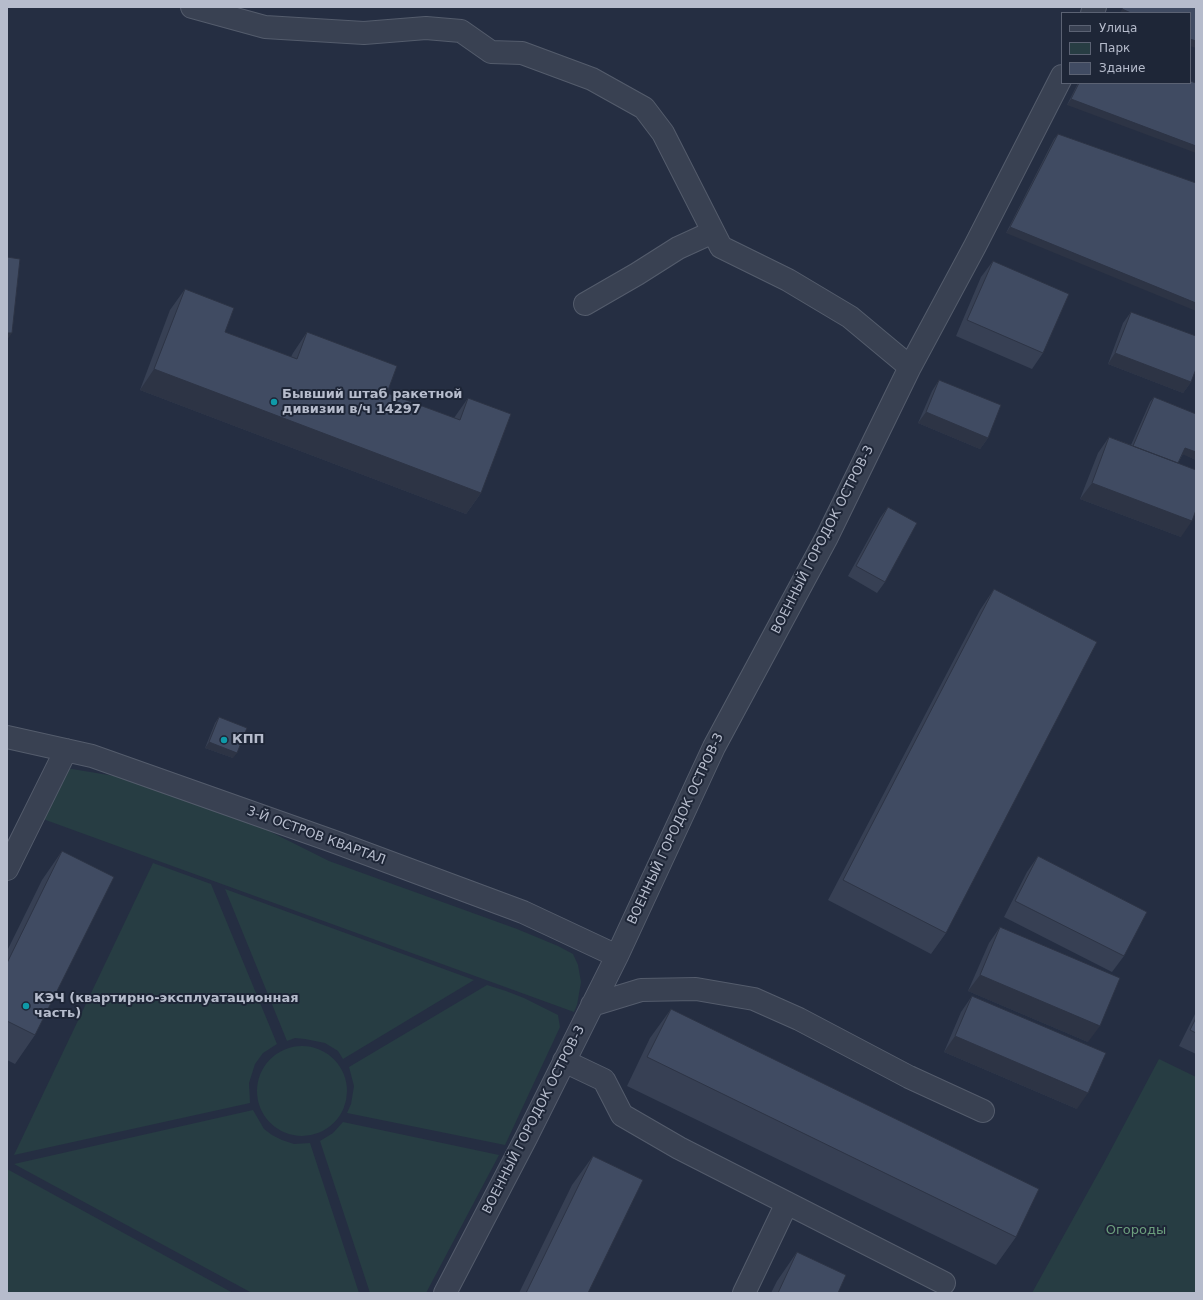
<!DOCTYPE html>
<meta charset="utf-8">
<style>
body{margin:0}
#map{position:relative;width:1203px;height:1300px;overflow:hidden;background:#252e42;font-family:"DejaVu Sans",sans-serif}
canvas{display:block}
.frame{position:absolute;inset:0;border:8px solid #b6bccc;pointer-events:none}
.legend{position:absolute;left:1061px;top:12px;width:130px;height:72px;box-sizing:border-box;background:#1e2637;border:1px solid #5b6273;margin:0;padding:5px 7px;list-style:none;font-size:12px;color:#b6bccc}
.legend li{display:flex;align-items:center;gap:8px;height:20px}
.legend b{width:20px;border:1px solid #5b6273}
</style>
<div id="map">
<canvas width="1203" height="1300"></canvas>
<div class="frame"></div>
<ul class="legend">
<li><b style="height:5px;background:#394152"></b>Улица</li>
<li><b style="height:11px;background:#273d43"></b>Парк</li>
<li><b style="height:11px;background:#404b62"></b>Здание</li>
</ul>
</div>
<script>
const g = document.querySelector('canvas').getContext('2d');
g.lineJoin = 'round';
function fill(path, color) { g.fillStyle = color; g.fill(path, 'evenodd'); }
const shape = rows => new Path2D(rows.map(r => 'M' + r).join(''));
function strokePath(path, color, width, dash) { g.strokeStyle = color; g.lineWidth = width; g.lineCap = dash ? 'butt' : 'round'; g.setLineDash(dash || []); g.stroke(path); }
function label(font, color, halo, rows, align = 'center') {
  g.font = font + ' "DejaVu Sans",sans-serif'; g.lineWidth = 4; g.setLineDash([]); g.textBaseline = 'middle'; g.strokeStyle = halo; g.fillStyle = color; for (const [text, x, y, turn = 0] of rows) {
    g.save(); g.translate(x, y); g.rotate((+turn || 0) * Math.PI / 180); g.textAlign = isNaN(turn) ? turn : align; if (halo) g.strokeText(text, 0, 0); g.fillText(text, 0, 0); g.restore();
  }
}
fill(shape([
 [66,768,181,787,329,861,517,929,558,946,573,954,578,965,581,982,577,1005,574,1012,43,819],
 [153,863,211,884,277,1044,263,1053,255,1064,249,1083,250,1103,14,1155],
 [225,889,474,980,343,1059,338,1051,325,1043,305,1039,295,1038,287,1041],
 [487,985,506,991,524,998,558,1015,560,1027,505,1145,347,1113,351,1104,354,1086,349,1067],
 '257 1091a45 45 0 1 1 90 0a45 45 0 1 1-90 0Z',
 [1159,1059,1196,1077,1196,1293,1032,1293,1105,1161],
 [253,1110,264,1129,272,1135,282,1140,294,1144,310,1143,359,1293,252,1293,14,1164],
 [343,1122,499,1155,426,1293,370,1293,320,1141,333,1133],
 [7,1169,233,1293,7,1293]
]), '#273d43');
const minor = shape([
 [192,7,265,27,364,33,426,28,461,31,491,52,522,53,592,79,644,108,663,133,721,247,788,280,850,317,910,367],
 [1092,13,1095,7],
 [585,304,637,274,678,248,713,232],
 [7,737,92,756,335,842,523,912,617,956],
 [7,869,66,750],
 [592,1005,641,990,696,989,754,999,799,1019,909,1077,983,1111],
 [564,1061,604,1080,622,1115,679,1148,944,1283],
 [445,1293,526,1138,617,956,714,747,827,537,910,367,975,246,1062,76],
 [744,1293,787,1203]
]);
strokePath(minor, '#545c6c', 24);
strokePath(minor, '#394152', 22);
fill(shape([
 [1078,83,1190,83,1067,105],
 [1058,134,1196,183,1006,233,1054,139],
 [993,261,1043,353,1032,369,956,336,981,277],
 [185,289,225,332,291,357,293,353,307,332,387,393,454,418,468,398,481,493,466,514,140,390,170,310],
 [1131,312,1191,382,1183,393,1108,364,1123,323],
 [939,380,988,438,980,449,918,423,932,391],
 [1154,397,1196,414,1196,460,1183,454,1178,463,1181,537,1080,499,1098,453,1109,437,1131,445,1150,402],
 [888,507,885,582,877,593,848,576,880,518],
 [994,589,946,933,931,954,828,900,980,610],
 [219,717,233,758,205,748,215,723],
 [62,851,35,1035,15,1064,7,1060,7,951,42,880],
 [1038,856,1124,956,1112,972,1004,917,1027,872],
 [1000,927,1088,1042,968,991,989,943],
 [972,996,1077,1109,944,1052,961,1012],
 [671,1009,1016,1237,996,1265,627,1086,650,1038],
 [1196,1012,1196,1054,1179,1046],
 [593,1156,588,1293,519,1293,572,1185],
 [797,1252,838,1293,771,1293,777,1281]
]), '#374054');
fill(shape([
 [1122,9,1131,13,1120,13],
 [1190,39,1196,41,1196,48,1190,46],
 [1071,99,1196,146,1196,153,1067,105],
 [1010,227,1196,303,1196,311,1006,233],
 [7,333,12,333,7,340],
 [1115,353,1191,382,1183,393,1108,364],
 [154,369,481,493,466,514,140,390],
 [926,412,988,438,980,449,918,423],
 [1185,448,1196,452,1196,460,1182,454],
 [1092,483,1192,521,1181,537,1080,499],
 [209,742,237,753,233,758,205,748],
 [980,975,1100,1026,1088,1042,968,991],
 [955,1036,1088,1093,1077,1109,944,1052]
]), '#2d3445');
const building = shape([
 [1123,7,1196,7,1196,41,1190,39,1190,13,1131,13,1122,9,1123,7],
 [1190,81,1196,83,1196,146,1071,99,1079,83,1190,83,1190,81],
 [1058,134,1196,183,1196,303,1010,227,1058,134],
 [7,257,20,259,12,333,7,333,7,257],
 [993,261,1069,294,1043,353,967,320,993,261],
 [185,289,234,308,225,332,297,359,307,332,397,366,387,393,460,420,468,398,511,414,481,493,154,369,185,289],
 [1131,312,1196,336,1196,369,1191,382,1115,353,1131,312],
 [939,380,1001,405,988,438,926,412,939,380],
 [1154,397,1196,414,1196,452,1185,448,1178,463,1133,446,1154,397],
 [1109,437,1196,470,1196,510,1192,521,1092,483,1109,437],
 [888,507,917,523,885,582,856,566,888,507],
 [994,589,1097,642,946,933,843,880,994,589],
 [219,717,247,728,237,753,209,742,219,717],
 [62,851,114,877,35,1035,7,1021,7,963,62,851],
 [1038,856,1147,912,1124,956,1015,901,1038,856],
 [1000,927,1120,978,1100,1026,980,975,1000,927],
 [972,996,1106,1053,1088,1093,955,1036,972,996],
 [671,1009,1039,1189,1016,1237,647,1057,671,1009],
 [1196,1018,1196,1033,1190,1030,1196,1018],
 [593,1156,643,1180,588,1293,526,1293,593,1156],
 [797,1252,846,1275,838,1293,778,1293,797,1252]
]);
fill(building, '#404b62');
strokePath(building, '#2d3445', 1);
for (const [x, y, r, color] of [
 [274,402,4,"#0f9aa8"],
 [224,740,4,"#0f9aa8"],
 [26,1006,4,"#0f9aa8"]
]) { const dot = new Path2D(); dot.arc(x, y, r, 0, 2 * Math.PI); g.fillStyle = color; g.fill(dot); strokePath(dot, '#1e2637', 1.5); }
label('bold 13px', '#b6bccc', '#1e2637', [
 ["Бывший штаб ракетной",282,395],
 ["дивизии в/ч 14297",282,410],
 ["КПП",232,740],
 ["КЭЧ (квартирно-эксплуатационная",34,999],
 ["часть)",34,1014]
], 'left');
label('13px', '#b6bccc', '#1e2637', [
 ["ВОЕННЫЙ ГОРОДОК ОСТРОВ-3",823,540,-63],
 ["ВОЕННЫЙ ГОРОДОК ОСТРОВ-3",676,829,-65],
 ["3-Й ОСТРОВ КВАРТАЛ",316,836,20],
 ["ВОЕННЫЙ ГОРОДОК ОСТРОВ-3",534,1120,-63]
]);
label('13px', '#6c9e7d', '#1e2637', [
 ["Огороды",1136,1231]
]);
</script>
